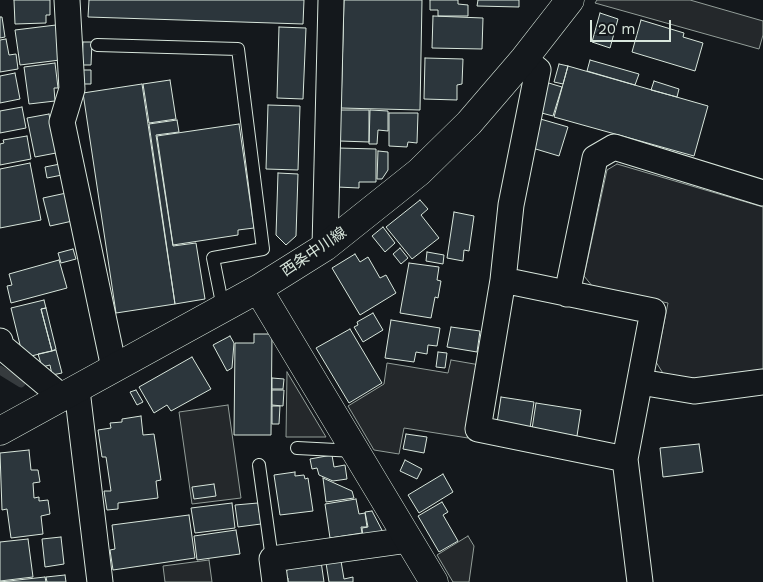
<!DOCTYPE html>
<meta charset="utf-8">
<style>
body{margin:0}
#map{position:relative;width:763px;height:582px;overflow:hidden;background:#14181c;font-family:"Work Sans",sans-serif}
canvas{display:block}
.scale{position:absolute;left:590px;top:20px;width:81px;height:22px;box-sizing:border-box;border:2px solid #d8e6dc;border-top:0;padding-left:6px;font-size:15px;line-height:18px;white-space:nowrap;color:#d8e6dc;-webkit-text-stroke:4px #14181c;paint-order:stroke}
</style>
<div id="map">
<canvas width="763" height="582"></canvas>
<div class="scale">20 m</div>
</div>
<script>
const g = document.querySelector('canvas').getContext('2d');
g.lineJoin = 'round';
function fill(path, color) { g.fillStyle = color; g.fill(path, 'evenodd'); }
const shape = rows => new Path2D(rows.map(r => 'M' + r).join(''));
function strokePath(path, color, width, dash) { g.strokeStyle = color; g.lineWidth = width; g.lineCap = dash ? 'butt' : 'round'; g.setLineDash(dash || []); g.stroke(path); }
function label(font, color, halo, rows, align = 'center') {
  g.font = font + ' "Work Sans","Noto Sans JP",sans-serif'; g.lineWidth = 4; g.setLineDash([]); g.textBaseline = 'middle'; g.strokeStyle = halo; g.fillStyle = color; for (const [text, x, y, turn = 0] of rows) {
    g.save(); g.translate(x, y); g.rotate((+turn || 0) * Math.PI / 180); g.textAlign = isNaN(turn) ? turn : align; if (halo) g.strokeText(text, 0, 0); g.fillText(text, 0, 0); g.restore();
  }
}
const green = shape([
 [617,164,763,207,763,372,696,382,664,375,656,362,668,303,593,287,584,276,607,170,617,164]
]);
fill(green, '#202428');
strokePath(green, '#939e99', 1);
const parking = shape([
 [597,0,690,0,763,21,763,35,759,49,595,3,597,0],
 [451,360,480,365,468,438,404,428,399,454,374,450,348,406,384,384,387,363,448,373,451,360],
 [287,372,326,437,286,437,287,372],
 [228,405,241,498,192,504,179,412,228,405],
 [468,536,474,546,469,582,453,582,437,555,468,536],
 [209,560,212,582,165,582,163,566,209,560]
]);
fill(parking, '#24282b');
strokePath(parking, '#939e99', 1);
strokePath(shape([
 [0,370,21,383]
]), '#363b3e', 9);
const building = shape([
 [14,0,50,0,50,15,46,15,46,23,15,24,14,0],
 [89,0,304,0,303,24,88,17,89,0],
 [344,0,422,0,420,110,341,108,344,0],
 [430,0,458,0,458,4,468,5,468,16,438,16,438,10,430,10,430,0],
 [478,0,519,0,519,7,477,6,478,0],
 [600,13,618,19,610,48,592,42,600,13],
 [433,16,483,18,482,49,432,48,433,16],
 [0,17,2,17,5,37,0,38,0,17],
 [641,20,684,33,683,37,703,43,695,71,632,52,641,20],
 [56,25,60,60,20,65,15,30,56,25],
 [279,27,306,28,303,99,277,98,279,27],
 [6,39,9,55,16,54,18,69,0,72,0,40,6,39],
 [83,42,92,42,91,65,82,65,83,42],
 [425,58,463,59,462,84,457,85,457,100,424,99,425,58],
 [590,60,639,74,635,85,587,71,590,60],
 [55,63,58,88,54,88,55,101,29,104,24,67,55,63],
 [559,64,568,66,563,84,554,82,559,64],
 [568,66,708,106,694,156,554,117,568,66],
 [82,70,91,70,91,84,81,84,82,70],
 [15,73,20,99,0,103,0,76,15,73],
 [170,80,176,119,149,123,143,84,170,80],
 [542,81,562,87,553,116,534,111,542,81],
 [654,81,679,89,677,97,651,90,654,81],
 [142,84,175,304,116,313,83,93,142,84],
 [268,105,300,106,298,170,266,169,268,105],
 [22,107,26,128,0,133,0,111,22,107],
 [340,110,369,110,369,142,340,141,340,110],
 [370,110,388,111,388,131,378,130,377,144,369,144,370,110],
 [389,113,418,113,417,143,408,142,407,147,389,146,389,113],
 [49,114,56,153,35,157,27,118,49,114],
 [537,118,568,127,559,156,529,147,537,118],
 [177,120,179,132,156,135,173,246,196,243,205,299,175,304,149,124,177,120],
 [239,124,254,228,238,230,238,235,173,245,157,136,239,124],
 [27,136,31,159,0,165,0,144,4,143,3,140,27,136],
 [338,148,376,149,376,182,359,182,359,188,337,187,338,148],
 [378,151,388,152,388,170,382,179,377,179,378,151],
 [30,163,41,220,0,228,0,169,30,163],
 [60,164,62,175,47,178,45,167,60,164],
 [278,173,298,174,296,236,286,245,276,235,278,173],
 [71,192,77,220,50,226,43,198,71,192],
 [420,200,428,209,421,215,439,238,412,259,386,227,420,200],
 [454,212,474,216,469,251,464,250,463,261,447,258,454,212],
 [383,227,395,243,385,252,372,236,383,227],
 [400,248,408,258,401,264,393,254,400,248],
 [73,249,76,259,61,263,58,253,73,249],
 [427,252,444,255,443,264,426,261,427,252],
 [355,254,360,262,368,257,380,278,386,275,396,293,360,315,332,268,355,254],
 [59,260,67,288,11,303,7,286,12,285,9,274,59,260],
 [409,263,439,267,437,280,441,281,438,298,435,297,431,318,400,313,409,263],
 [44,300,46,308,41,309,52,351,27,357,22,353,11,308,44,300],
 [46,308,56,349,52,351,41,309,46,308],
 [373,313,383,330,363,342,354,327,358,325,357,322,373,313],
 [391,320,440,328,437,346,428,345,427,354,416,352,414,362,385,358,391,320],
 [451,327,480,331,477,352,447,347,451,327],
 [350,329,382,383,349,403,316,348,350,329],
 [254,334,272,334,271,435,234,435,235,343,254,343,254,334],
 [230,336,234,343,232,368,227,371,213,345,230,336],
 [56,350,62,373,52,375,50,365,42,367,38,354,56,350],
 [438,352,447,353,445,368,436,367,438,352],
 [192,357,211,389,171,411,167,405,154,413,139,387,192,357],
 [272,378,284,379,283,389,272,389,272,378],
 [136,390,143,402,137,405,130,392,136,390],
 [272,390,284,390,283,406,272,405,272,390],
 [501,397,534,402,530,428,497,423,501,397],
 [536,403,581,410,577,436,532,429,536,403],
 [272,406,280,406,279,424,272,424,272,406],
 [141,416,143,435,154,434,161,480,156,481,158,498,118,503,118,509,107,510,104,491,111,491,106,457,102,457,98,430,111,428,110,423,122,422,122,419,141,416],
 [406,434,427,437,424,453,403,449,406,434],
 [699,444,703,472,663,477,660,448,699,444],
 [29,450,31,470,38,470,40,482,33,483,34,498,39,497,39,501,48,500,50,514,41,516,43,534,11,538,7,509,2,510,0,453,29,450],
 [332,455,334,467,345,465,347,479,333,481,319,475,317,468,312,469,310,459,332,455],
 [405,460,422,469,417,479,400,471,405,460],
 [295,472,295,476,304,475,305,479,308,478,313,511,280,515,274,475,295,472],
 [443,474,453,492,419,513,408,495,443,474],
 [323,478,352,491,354,498,326,502,323,478],
 [214,484,216,496,194,499,192,487,214,484],
 [356,499,359,514,365,513,367,527,361,527,362,533,330,538,325,504,356,499],
 [442,502,448,512,443,515,458,541,439,552,418,516,442,502],
 [232,503,235,528,195,533,191,508,232,503],
 [258,503,261,524,238,527,235,505,258,503],
 [372,511,384,534,363,537,362,528,368,527,365,512,372,511],
 [189,515,195,558,113,570,110,550,115,549,112,525,189,515],
 [236,530,240,554,197,560,194,536,236,530],
 [61,537,64,564,45,567,42,539,61,537],
 [28,539,33,577,0,581,0,542,28,539],
 [321,561,324,582,288,582,288,578,284,578,283,571,287,571,286,566,321,561],
 [341,561,344,579,353,577,353,582,329,582,326,563,341,561],
 [65,575,66,582,47,582,46,577,65,575],
 [45,577,46,582,0,582,45,577]
]);
fill(building, '#2c363c');
strokePath(building, '#d8e6dc', 1);
const lane = shape([
 [97,45,238,49,263,249,213,258,223,308],
 [297,448,355,451],
 [259,465,272,559]
]);
const street = shape([
 [67,0,72,89,62,122,114,368],
 [524,59,538,70,511,205,503,280,478,429,625,459],
 [325,247,331,0],
 [503,280,653,311,625,459,640,582],
 [567,294,595,158,614,147,763,193],
 [0,341,1,346,63,398],
 [640,382,694,391,763,382],
 [77,390,100,582],
 [275,582,272,559,408,540]
]);
const secondary = shape([
 [258,289,434,582],
 [0,431,258,289,325,247,419,172,469,123,524,59,570,0]
]);
strokePath(lane, '#d8e6dc', 14);
strokePath(street, '#d8e6dc', 27);
strokePath(secondary, '#d8e6dc', 29);
strokePath(lane, '#14181c', 12);
strokePath(street, '#14181c', 25);
strokePath(secondary, '#14181c', 28);
label('15px', '#d8e6dc', '#14181c', [
 ["西条中川線",314,252,-34]
]);
</script>
